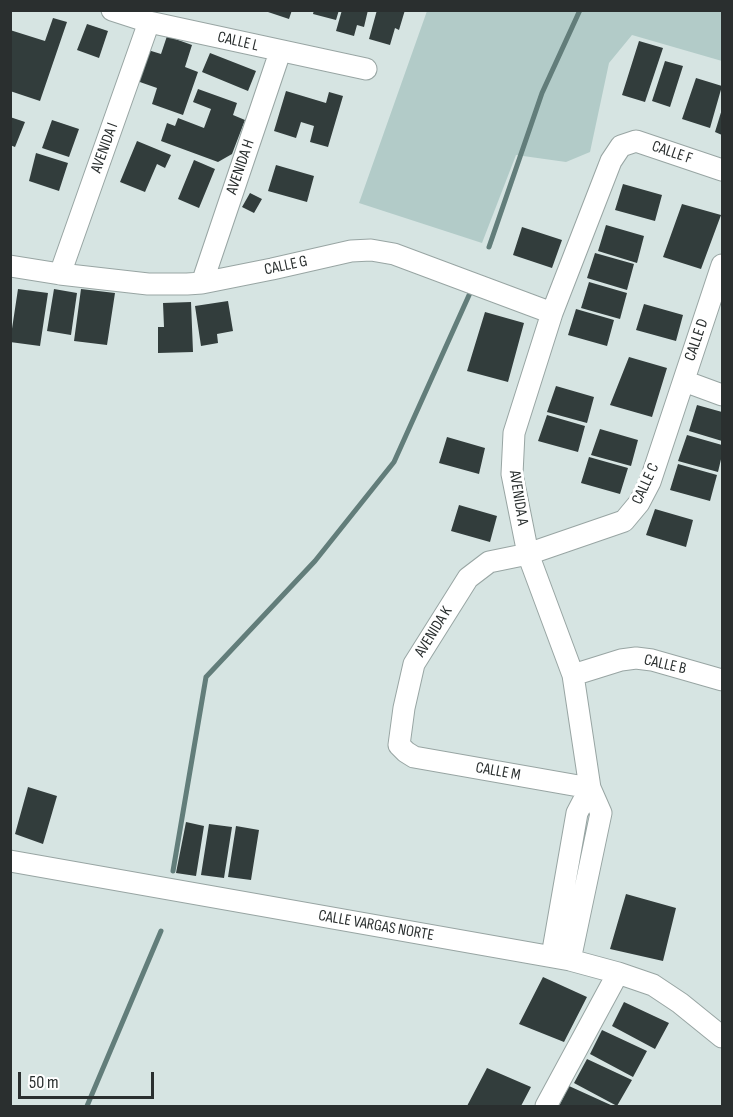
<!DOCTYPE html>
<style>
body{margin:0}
#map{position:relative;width:733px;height:1117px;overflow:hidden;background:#d6e4e2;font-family:"Sofia Sans Condensed",sans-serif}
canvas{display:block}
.frame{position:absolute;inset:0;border:12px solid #2a2f2f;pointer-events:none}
.scale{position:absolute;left:18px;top:1072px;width:136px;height:27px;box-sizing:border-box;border:3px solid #2a2f2f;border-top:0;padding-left:8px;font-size:18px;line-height:21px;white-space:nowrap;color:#2a2f2f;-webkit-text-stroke:4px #fff;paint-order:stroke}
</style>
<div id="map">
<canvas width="733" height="1117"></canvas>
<div class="frame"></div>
<div class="scale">50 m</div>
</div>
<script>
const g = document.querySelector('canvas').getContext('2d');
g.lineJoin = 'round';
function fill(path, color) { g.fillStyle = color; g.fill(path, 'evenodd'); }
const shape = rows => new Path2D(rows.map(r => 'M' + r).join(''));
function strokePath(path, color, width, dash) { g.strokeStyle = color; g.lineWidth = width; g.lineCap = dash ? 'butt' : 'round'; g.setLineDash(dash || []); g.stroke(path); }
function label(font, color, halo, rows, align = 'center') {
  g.font = font + ' "Sofia Sans Condensed",sans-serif'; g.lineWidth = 6; g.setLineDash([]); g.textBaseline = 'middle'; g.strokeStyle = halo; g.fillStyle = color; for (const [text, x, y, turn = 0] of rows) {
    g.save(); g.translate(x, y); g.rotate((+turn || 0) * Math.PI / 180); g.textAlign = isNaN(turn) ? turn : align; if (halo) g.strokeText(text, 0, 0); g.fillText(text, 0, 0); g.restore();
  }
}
fill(shape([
 [427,11,722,11,722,61,632,35,609,63,590,152,566,162,516,155,482,243,359,203]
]), '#b2cbc8');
strokePath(shape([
 [489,247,542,93,580,10],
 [173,871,206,677,315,561,394,462,470,293],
 [87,1106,161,931]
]), '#627d7a', 5);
fill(shape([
 [262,10,292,10,289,19],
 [314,10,339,10,336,20,313,14],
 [342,10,368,10,364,27,357,25,354,36,336,31],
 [377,10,405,10,399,30,395,28,390,45,369,39],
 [53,18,67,22,40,101,10,91,10,30,45,41],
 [87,24,108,31,99,58,77,50],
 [167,36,192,45,185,67,198,72,183,115,152,104,157,88,137,81,148,50,161,54],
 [639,41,663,48,645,102,622,95],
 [210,53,256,71,248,91,202,72],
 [665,61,683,66,670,107,652,101],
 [696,78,722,86,710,128,682,119],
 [198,89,237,103,233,115,245,120,232,154,218,162,161,141,167,123,175,126,178,118,204,128,211,109,193,102],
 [286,91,326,103,329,92,343,96,328,147,310,142,314,126,301,122,296,138,274,131],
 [722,109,722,135,715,132],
 [10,117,25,122,15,147,10,145],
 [52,120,79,129,69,157,42,148],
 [137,141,171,155,165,168,157,164,145,192,120,182],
 [36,153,68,163,59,191,29,181],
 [194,160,215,169,199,208,178,199],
 [276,165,314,176,307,202,268,191],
 [623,184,662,195,655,221,615,210],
 [250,193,262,199,254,213,242,207],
 [682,204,721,215,701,269,663,257],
 [606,225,644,236,637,263,598,251],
 [522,227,562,240,552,268,513,255],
 [595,253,634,264,627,290,587,278],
 [589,282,627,293,620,319,581,308],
 [18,289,48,293,40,346,10,342],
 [54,289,77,293,71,335,47,331],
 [81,289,115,293,107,345,74,341],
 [228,301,233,331,217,334,218,343,201,346,195,306],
 [191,302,193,352,158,353,158,327,164,327,163,303],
 [644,304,683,315,676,341,636,330],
 [576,309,614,320,607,346,568,335],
 [485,312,524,323,508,382,467,371],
 [629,357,667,368,652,417,610,405],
 [556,386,594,397,587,423,547,412],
 [697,405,722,412,722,441,689,431],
 [547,415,585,426,578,452,538,441],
 [600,429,638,440,631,466,591,455],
 [687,435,722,445,722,455,718,472,678,461],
 [447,437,485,448,479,474,439,463],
 [589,457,628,468,620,494,581,483],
 [678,464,717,475,710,501,670,490],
 [459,505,497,516,490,542,451,531],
 [655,509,693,520,686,547,646,535],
 [28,787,57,796,43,844,15,834],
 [186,822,204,826,196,876,176,873],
 [209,824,232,827,224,878,201,875],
 [236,826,259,830,251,880,228,877],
 [626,894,676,908,663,961,610,949],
 [543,977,587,997,564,1042,519,1024],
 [624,1002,669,1023,655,1049,612,1026],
 [602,1030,647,1051,633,1077,590,1054],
 [587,1059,632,1080,617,1106,574,1083],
 [487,1068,531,1087,521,1106,467,1106],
 [569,1086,613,1106,559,1106]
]), '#323d3c');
const minor = shape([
 [112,10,149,22,366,69],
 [10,266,60,274,148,284,187,284,202,283,272,269,351,251,371,250,394,254,552,313],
 [60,274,149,22],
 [202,283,280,52],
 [684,381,722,395],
 [573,675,621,660,636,658,652,660,722,680],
 [590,788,414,757,406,752,399,745,404,708,414,664,468,578,489,562,528,554,624,521,639,503,650,482,722,265],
 [10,861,570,960,618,973,653,985,680,1003,722,1037],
 [552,956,577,813,590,788],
 [570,960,601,813,590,788,573,675,528,554,512,474,514,433,552,313,611,161,621,146,636,141,722,170],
 [546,1106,618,973]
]);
strokePath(minor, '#98a5a3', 23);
strokePath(minor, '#fff', 21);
label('16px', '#2a2f2f', '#fff', [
 ["CALLE L",238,42,13],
 ["AVENIDA I",105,148,-70],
 ["CALLE F",672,153,19],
 ["AVENIDA H",241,167,-71],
 ["CALLE G",286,266,-12],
 ["CALLE D",697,340,-71],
 ["CALLE C",646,484,-65],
 ["AVENIDA A",518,498,81],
 ["AVENIDA K",434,632,-58],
 ["CALLE B",665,665,13],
 ["CALLE M",498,772,10],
 ["CALLE VARGAS NORTE",376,926,10]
]);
</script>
